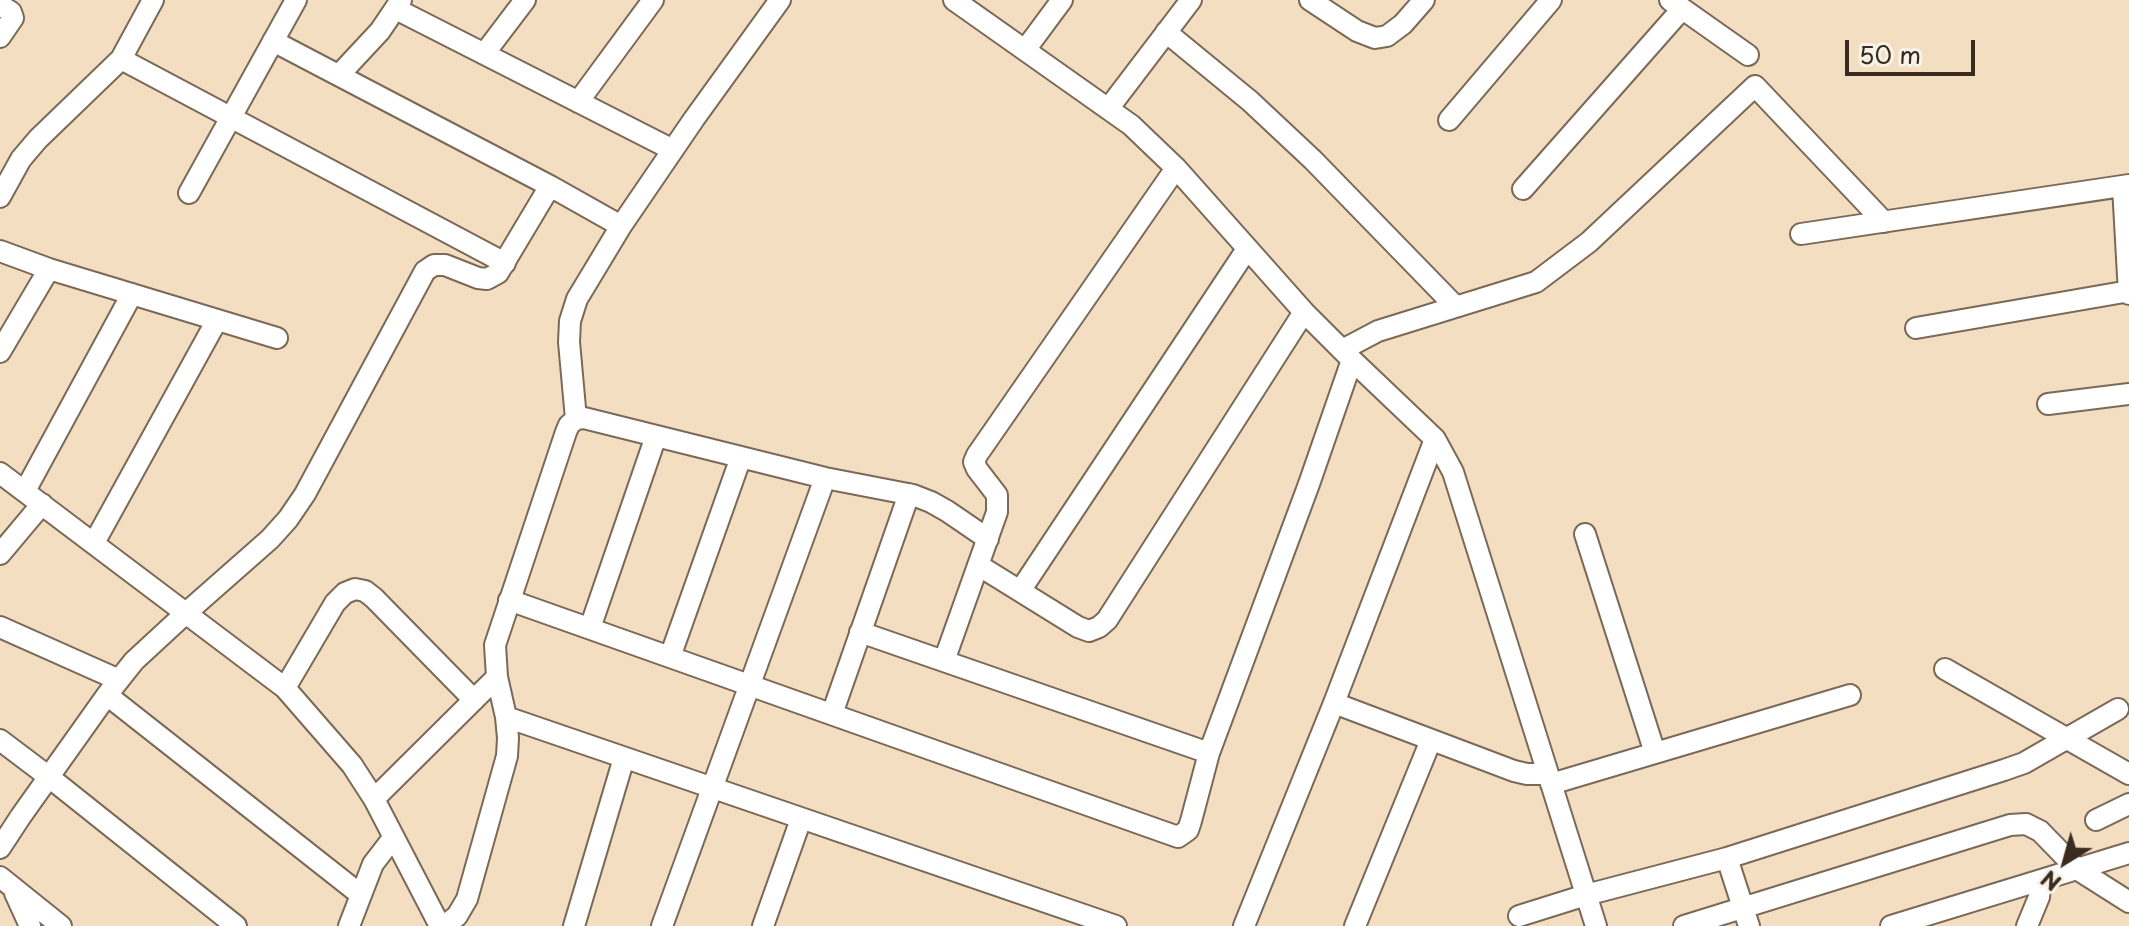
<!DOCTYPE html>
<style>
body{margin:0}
#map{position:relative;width:2129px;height:926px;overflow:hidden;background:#f3dec1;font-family:"Playpen Sans",sans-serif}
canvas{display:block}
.north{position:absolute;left:2025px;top:822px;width:80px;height:80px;-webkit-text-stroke:6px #f7f3e8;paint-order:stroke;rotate:217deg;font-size:22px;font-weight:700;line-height:32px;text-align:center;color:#3b2a1e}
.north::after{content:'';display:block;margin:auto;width:28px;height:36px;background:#3b2a1e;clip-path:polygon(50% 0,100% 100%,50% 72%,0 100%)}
.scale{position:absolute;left:1845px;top:40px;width:130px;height:36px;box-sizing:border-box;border:4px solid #3b2a1e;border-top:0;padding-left:10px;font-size:24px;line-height:28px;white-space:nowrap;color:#3b2a1e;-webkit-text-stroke:6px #f7f3e8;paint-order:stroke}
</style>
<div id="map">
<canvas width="2129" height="926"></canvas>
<div class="north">N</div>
<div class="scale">50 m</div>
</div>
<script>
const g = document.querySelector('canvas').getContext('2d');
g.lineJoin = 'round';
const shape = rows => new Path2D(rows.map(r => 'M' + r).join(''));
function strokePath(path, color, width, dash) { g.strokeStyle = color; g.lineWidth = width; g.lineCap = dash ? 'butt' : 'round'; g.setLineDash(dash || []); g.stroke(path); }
const street = shape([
 [954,0,1131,125,1176,168,1304,312,1352,360,1435,439,1453,472,1596,926],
 [1310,0,1357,31,1375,38,1387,36,1403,24,1424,0],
 [1670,0,1748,55],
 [0,5,11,12,13,18,0,37],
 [396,9,673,150],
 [1166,32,1250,101,1313,160,1456,307],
 [273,41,550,186,621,226],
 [1025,50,1062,0],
 [484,54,525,0],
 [121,59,505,263],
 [339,75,380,31,401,0],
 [578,102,653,0],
 [1108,109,1191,0],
 [1449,120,1551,0],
 [2123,186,2129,294],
 [1523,189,1682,9],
 [189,193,296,0],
 [0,197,21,159,38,139,121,59,153,0],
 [1801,234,2129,185],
 [0,251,49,269,277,338],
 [1916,328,2129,291],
 [1342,350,1378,331,1536,282,1589,242,1755,86,1884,222],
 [0,352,49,269],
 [2048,404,2129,394],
 [576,419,569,342,570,321,577,299,621,226,694,119,780,0],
 [0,473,285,688,352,765,374,799,440,926],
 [25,491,132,294],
 [1585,534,1655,753],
 [94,543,217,320],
 [0,554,42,504],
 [978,565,1078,627,1089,631,1099,627,1107,620,1304,312],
 [1020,591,1247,249],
 [509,600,1178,837,1188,830,1191,821,1209,753,1309,484,1352,360],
 [0,627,119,680],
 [590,628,656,436],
 [860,632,1209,753],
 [670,657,741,457],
 [944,661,997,512,997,495,977,469,974,462,977,455,1176,168],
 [1945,669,2129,774],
 [285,688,335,603,345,593,355,589,365,591,374,598,474,700],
 [107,695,361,895],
 [1334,703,1514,771,1527,774,1548,774],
 [832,714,909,494],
 [506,717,1116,926],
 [0,740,49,777,236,926],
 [1551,784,1850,695],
 [374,799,497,677],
 [2096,820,2129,804],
 [0,848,21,816,107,695,134,661,186,613,270,539,288,519,305,494,425,271,434,265,445,265,478,278,487,279,498,273,550,186],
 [1727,858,1749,926],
 [0,877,61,926],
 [15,893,30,926],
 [1519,916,1586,895,1727,858,2004,770,2024,763,2118,709],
 [349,926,373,864,393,838],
 [444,926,457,916,467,899,507,756,508,738,506,717,497,677,495,645,566,432,569,425,576,419,584,418,825,478,913,495,931,502,947,511,988,539],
 [574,926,624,758],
 [662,926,825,478],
 [763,926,801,819],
 [1244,926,1334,703,1435,439],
 [1355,926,1431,740],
 [1684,926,2010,825,2026,824,2040,831,2077,869,2129,902],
 [1891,926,2129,853],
 [2027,926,2039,897,2041,881]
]);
strokePath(street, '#7b6957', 24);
strokePath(street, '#fff', 20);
</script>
